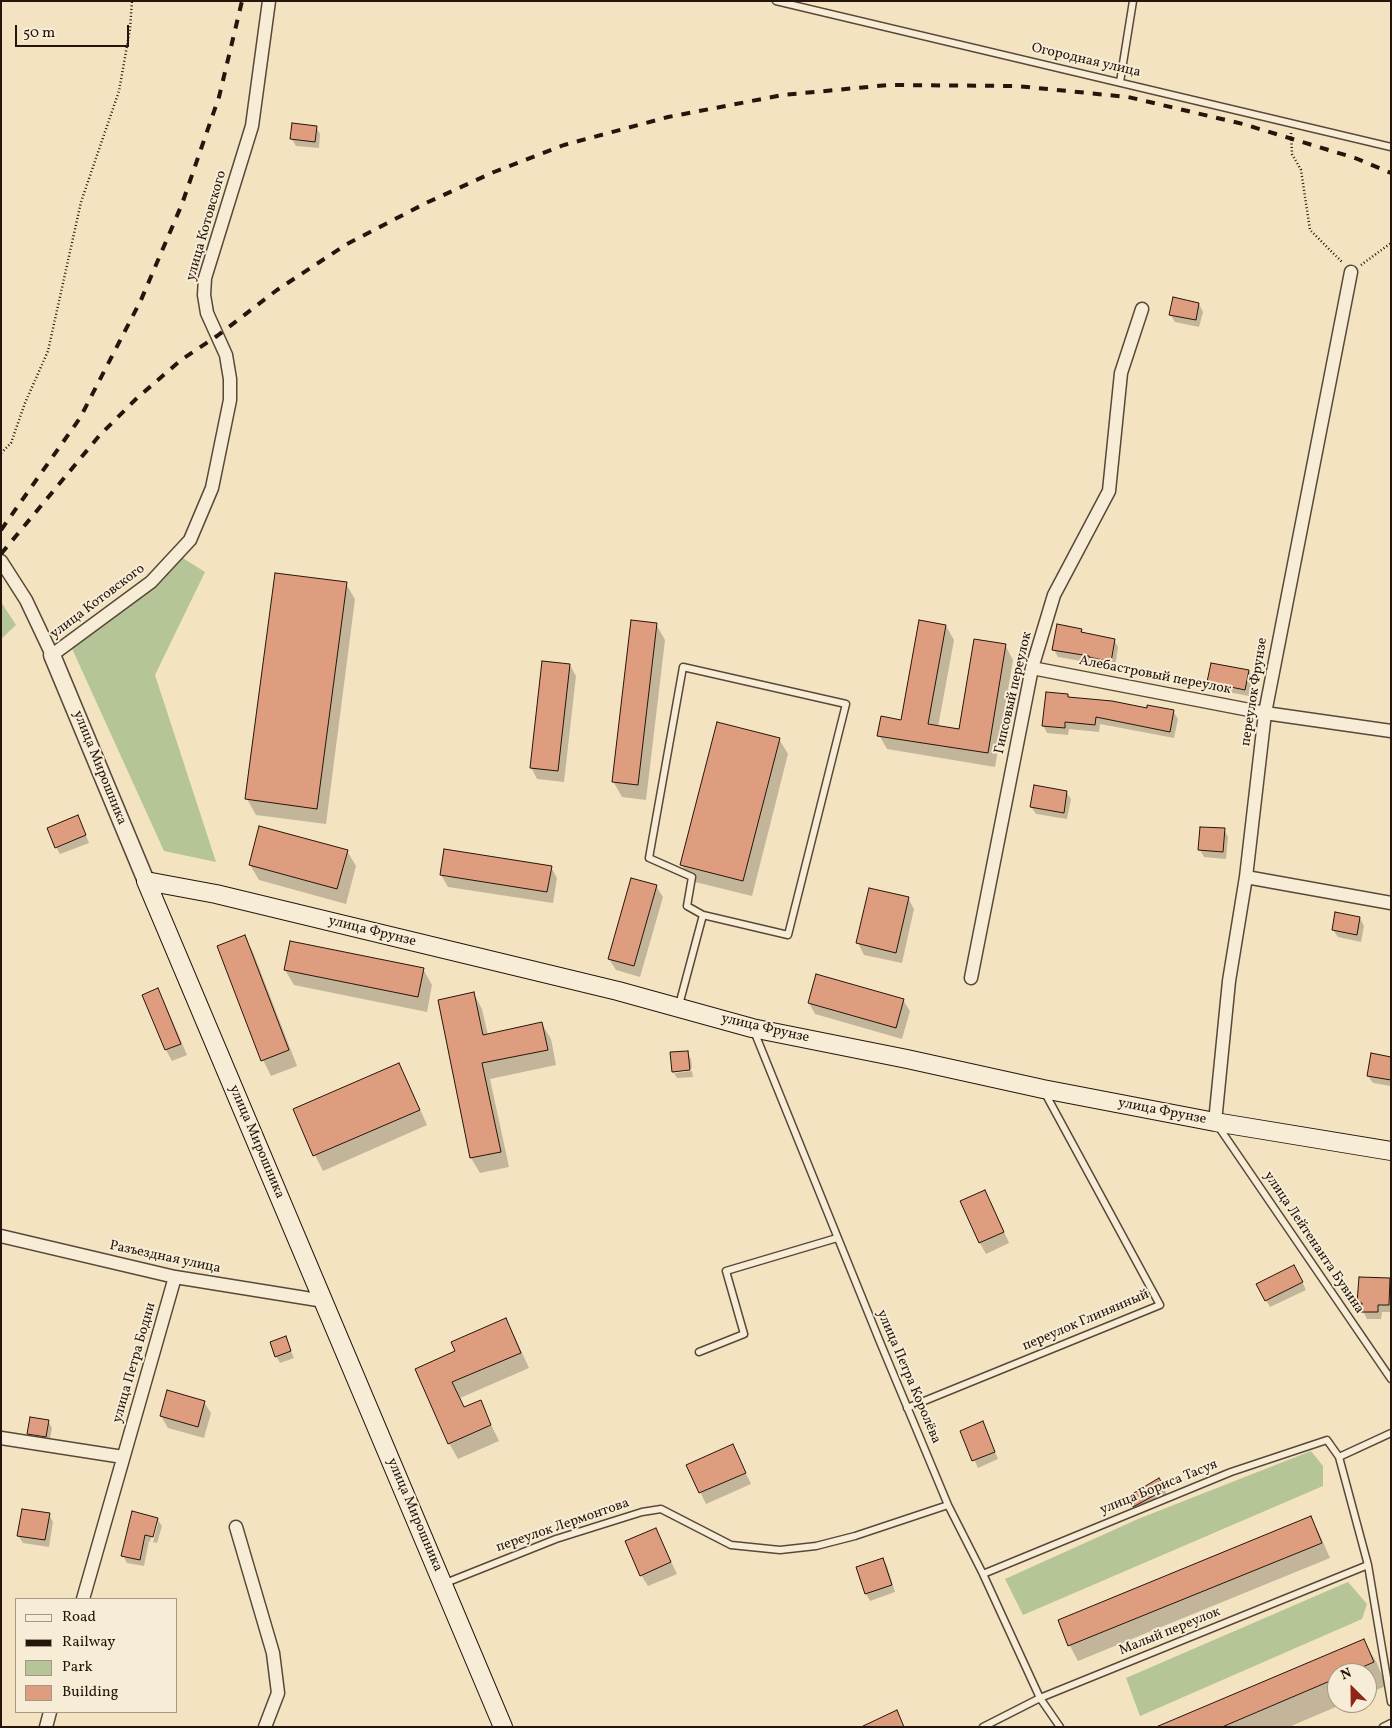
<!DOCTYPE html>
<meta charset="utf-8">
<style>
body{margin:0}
#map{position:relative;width:1392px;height:1728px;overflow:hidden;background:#f3e3c1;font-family:Vollkorn,serif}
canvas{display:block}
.frame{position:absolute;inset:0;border:2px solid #26150a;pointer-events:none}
.legend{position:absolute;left:15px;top:1598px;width:162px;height:115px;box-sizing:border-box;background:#f7edd7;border:1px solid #a39785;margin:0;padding:6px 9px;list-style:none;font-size:15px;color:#26150a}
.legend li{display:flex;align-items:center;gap:10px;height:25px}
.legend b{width:25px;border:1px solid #a39785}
.north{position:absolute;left:1327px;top:1663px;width:50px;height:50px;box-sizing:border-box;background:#f7edd7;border:1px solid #a39785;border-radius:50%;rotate:337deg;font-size:14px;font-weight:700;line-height:20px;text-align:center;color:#26150a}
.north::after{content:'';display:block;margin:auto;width:18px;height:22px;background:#8f2418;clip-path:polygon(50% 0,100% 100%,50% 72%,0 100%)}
.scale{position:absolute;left:15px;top:25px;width:114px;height:22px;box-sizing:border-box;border:2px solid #26150a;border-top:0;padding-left:6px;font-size:15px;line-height:18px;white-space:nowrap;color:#26150a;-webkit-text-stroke:4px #f7edd7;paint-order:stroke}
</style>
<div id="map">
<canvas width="1392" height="1728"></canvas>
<div class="frame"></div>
<ul class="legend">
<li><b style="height:6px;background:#f7edd7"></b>Road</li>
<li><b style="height:6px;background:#26150a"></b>Railway</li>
<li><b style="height:14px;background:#b5c597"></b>Park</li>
<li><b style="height:14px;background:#df9d7f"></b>Building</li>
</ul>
<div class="north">N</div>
<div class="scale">50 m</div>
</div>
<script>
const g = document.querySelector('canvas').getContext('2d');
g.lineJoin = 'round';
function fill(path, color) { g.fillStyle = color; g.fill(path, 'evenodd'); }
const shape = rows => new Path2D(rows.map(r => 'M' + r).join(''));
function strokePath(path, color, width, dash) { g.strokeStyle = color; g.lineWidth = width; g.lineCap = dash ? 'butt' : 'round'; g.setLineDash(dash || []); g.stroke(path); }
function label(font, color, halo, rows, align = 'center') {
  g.font = font + ' Vollkorn,serif'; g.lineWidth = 4; g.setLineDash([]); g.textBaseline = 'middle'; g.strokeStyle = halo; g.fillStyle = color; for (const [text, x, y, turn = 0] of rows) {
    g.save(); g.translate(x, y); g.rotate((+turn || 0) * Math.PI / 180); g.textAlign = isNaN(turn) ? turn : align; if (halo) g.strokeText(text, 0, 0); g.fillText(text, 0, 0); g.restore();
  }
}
fill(shape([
 [178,555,205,572,155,675,216,862,164,851,69,642],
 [1,602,16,625,1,639],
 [1311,1451,1323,1466,1323,1486,1023,1615,1005,1579,1138,1519],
 [1348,1582,1367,1604,1362,1619,1140,1716,1126,1678]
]), '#b5c597');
fill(shape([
 [316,127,320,134,319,148,296,146,291,138],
 [1199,304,1203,312,1199,327,1175,322,1170,314],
 [346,584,355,599,326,824,256,815,247,799],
 [656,624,665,640,646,800,622,797,613,781],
 [946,626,954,640,938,727,960,730,1005,645,1013,660,995,767,887,749,879,735,902,721],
 [1081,630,1084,634,1114,640,1118,647,1115,668,1094,665,1093,663,1058,657,1054,650],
 [570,665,576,676,564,782,537,779,531,767],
 [1249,671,1253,679,1249,696,1212,689,1208,681],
 [1068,696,1069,698,1173,711,1178,719,1174,738,1100,724,1099,732,1069,729,1068,735,1047,733,1043,725],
 [779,739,788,754,752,896,691,881,682,865],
 [1066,792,1071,799,1067,819,1036,814,1031,807],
 [81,824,89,843,60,854,56,847],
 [1224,829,1228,837,1226,859,1204,857,1200,850],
 [347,851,356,866,346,904,259,880,250,865],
 [551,867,557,878,553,903,448,887,441,875],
 [656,886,663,897,640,977,616,970,609,959],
 [908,898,914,909,902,963,864,955,858,943],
 [1360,918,1364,926,1361,942,1338,937,1333,930],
 [244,936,253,952,297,1066,271,1076,263,1060],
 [423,969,432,985,427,1012,294,985,285,970],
 [158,990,164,1001,187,1055,172,1061,166,1050,143,996],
 [474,994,482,1009,488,1035,542,1024,551,1039,556,1065,490,1079,509,1167,480,1173,471,1158],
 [903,1000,910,1011,902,1039,815,1014,809,1003],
 [687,1052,691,1059,692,1068,675,1070,675,1073,692,1071,693,1077,677,1078,673,1071],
 [1391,1058,1391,1086,1373,1083,1368,1076],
 [399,1064,407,1080,427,1125,323,1171,315,1155,295,1110],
 [991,1202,1009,1243,986,1254,980,1243],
 [1298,1273,1306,1290,1270,1307,1266,1300],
 [1390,1280,1391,1312,1382,1312,1381,1319,1367,1319,1359,1303],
 [505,1320,514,1335,529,1368,460,1398,465,1408,480,1402,499,1441,458,1459,449,1443,417,1370,457,1352],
 [285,1338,294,1358,280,1363,276,1356],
 [204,1402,211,1413,204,1438,168,1428,161,1416],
 [48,1421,52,1428,49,1444,32,1441,28,1434],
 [986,1430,998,1459,978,1468,961,1431],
 [733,1446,751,1484,706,1504,688,1466],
 [1158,1480,1169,1497,1138,1513,1129,1497],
 [49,1515,53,1522,49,1547,23,1543,18,1535],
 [1310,1518,1319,1533,1330,1558,1078,1661,1070,1646,1059,1620],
 [157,1519,162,1526,157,1543,153,1542,158,1523,155,1523,150,1542,149,1541,144,1566,127,1563,123,1556],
 [656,1530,677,1574,648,1586,641,1575],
 [883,1559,887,1566,895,1592,870,1601,866,1594],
 [1363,1640,1377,1663,1386,1686,1367,1694,1367,1673,1337,1673,1337,1703,1345,1703,1289,1727,1159,1727]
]), '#0003');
const building = shape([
 [292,123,317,126,315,142,290,139,292,123],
 [1173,297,1199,303,1196,320,1169,315,1173,297],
 [275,573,347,582,317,809,245,799,275,573],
 [631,620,657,623,638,785,612,782,631,620],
 [919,620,946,625,928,724,959,729,974,639,1006,644,988,753,877,736,881,716,901,720,919,620],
 [1057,624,1082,629,1081,632,1115,639,1111,662,1089,657,1089,656,1052,650,1057,624],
 [542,661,570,664,558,771,530,768,542,661],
 [1211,663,1249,670,1245,690,1207,682,1211,663],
 [1046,692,1068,694,1068,697,1112,701,1147,708,1147,705,1174,710,1170,732,1096,717,1095,725,1065,722,1065,728,1042,726,1046,692],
 [717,722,780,738,743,881,680,865,717,722],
 [1034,785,1067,791,1064,813,1030,807,1034,785],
 [78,815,86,835,55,848,47,828,78,815],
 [259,826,348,850,337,889,249,865,259,826],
 [1200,827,1225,828,1223,852,1198,850,1200,827],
 [444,849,552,866,547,892,440,875,444,849],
 [631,878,657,885,634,966,608,959,631,878],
 [869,888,909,897,896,953,856,943,869,888],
 [1335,912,1360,917,1357,935,1332,930,1335,912],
 [245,935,289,1050,261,1061,217,946,245,935],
 [290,941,424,968,418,997,284,970,290,941],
 [816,974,904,999,896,1028,808,1003,816,974],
 [158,988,181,1044,165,1050,142,995,158,988],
 [474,992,483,1035,542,1022,548,1050,482,1063,501,1152,470,1158,438,1000,474,992],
 [688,1051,690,1070,672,1072,670,1052,688,1051],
 [1371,1053,1391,1057,1391,1080,1367,1076,1371,1053],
 [399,1063,420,1110,313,1156,293,1109,399,1063],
 [985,1190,1004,1232,979,1243,960,1201,985,1190],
 [1294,1265,1303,1282,1265,1301,1256,1284,1294,1265],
 [1359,1277,1390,1278,1389,1305,1378,1305,1378,1312,1361,1312,1362,1303,1357,1303,1359,1277],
 [506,1318,521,1353,452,1382,464,1407,481,1400,491,1425,448,1444,415,1369,455,1351,451,1342,506,1318],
 [286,1336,291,1351,275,1357,270,1342,286,1336],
 [167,1390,205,1401,198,1427,160,1416,167,1390],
 [30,1417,49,1420,46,1437,27,1434,30,1417],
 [983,1421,995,1452,972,1461,960,1431,983,1421],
 [733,1444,746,1473,699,1493,686,1465,733,1444],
 [1159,1478,1166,1489,1133,1507,1127,1497,1159,1478],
 [22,1509,50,1513,45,1540,17,1536,22,1509],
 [132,1511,158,1518,153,1537,145,1535,140,1560,121,1556,132,1511],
 [1311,1516,1322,1543,1068,1646,1058,1620,1311,1516],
 [656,1528,671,1562,640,1576,625,1541,656,1528],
 [883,1558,892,1585,865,1594,856,1567,883,1558],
 [1364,1639,1374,1662,1349,1673,1337,1673,1337,1678,1222,1727,1156,1727,1364,1639],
 [897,1710,904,1727,861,1727,897,1710]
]);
fill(building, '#df9d7f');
strokePath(building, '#26150a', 1);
const service = shape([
 [776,1,1391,147],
 [1120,82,1133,1],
 [679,1005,703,915,788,935,846,704,683,667,649,858,692,877,687,906,703,915],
 [754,1031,880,1342,948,1505,983,1574,1040,1698,1060,1727],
 [1218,1126,1391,1379],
 [699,1352,744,1334,726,1271,837,1238],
 [907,1408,1160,1305,1045,1093],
 [1391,1433,1339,1457,1368,1565,1391,1702],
 [983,1574,1231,1472,1327,1440,1339,1457],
 [443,1584,556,1539,642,1512,661,1509,731,1545,780,1550,816,1546,855,1536,948,1505],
 [983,1727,1040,1698,1368,1565],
 [1383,1727,1391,1723]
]);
const minor = shape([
 [1,561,26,600,52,655,151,582,190,540,212,488,230,400,230,379,226,355,207,313,204,295,205,278,252,126,269,1],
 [1032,668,1265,713,1391,731],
 [1246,877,1391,903],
 [971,978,1032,668,1054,595,1109,491,1121,373,1142,309],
 [1215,1122,1229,981,1246,877,1265,713,1351,272],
 [1,1236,175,1277,324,1301],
 [1,1438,123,1457],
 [236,1527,273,1653,278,1693,265,1727],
 [83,1599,175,1277],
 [46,1727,50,1712]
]);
const tertiary = shape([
 [52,655,146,881]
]);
const secondary = shape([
 [146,881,216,894,618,991,752,1028,907,1059,1043,1089,1215,1122,1391,1151],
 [146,881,503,1727]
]);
strokePath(service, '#594838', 9);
strokePath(minor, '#594838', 15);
strokePath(tertiary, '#594838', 19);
strokePath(secondary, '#26150a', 20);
strokePath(shape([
 [1291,133,1292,154,1301,170,1310,230,1342,262],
 [1361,265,1391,243],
 [1,453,11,443,25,403,48,351,81,202,119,91,130,29,132,1]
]), '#26150a', 2.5, [1, 2.5]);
strokePath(service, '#f7edd7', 6);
strokePath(minor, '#f7edd7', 12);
strokePath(tertiary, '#f7edd7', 16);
strokePath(secondary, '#f7edd7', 18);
strokePath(shape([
 [1,530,80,418,141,300,182,204,219,97,242,1],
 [1,554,99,436,136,399,181,360,217,336,277,290,347,244,426,203,494,172,564,145,668,117,783,95,888,85,1017,86,1128,97,1243,124,1355,158,1391,173]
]), '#26150a', 4, [9, 9]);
label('14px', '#26150a', '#f7edd7', [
 ["Огородная улица",1086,61,13],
 ["улица Котовского",207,226,-74],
 ["улица Котовского",98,602,-37],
 ["Алебастровый переулок",1155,676,11],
 ["переулок Фрунзе",1255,692,-81],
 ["Гипсовый переулок",1014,693,-77],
 ["улица Мирошника",99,768,68],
 ["улица Фрунзе",372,932,14],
 ["улица Фрунзе",765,1029,13],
 ["улица Фрунзе",1162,1112,11],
 ["улица Мирошника",256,1142,67],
 ["улица Лейтенанта Бувина",1313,1243,56],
 ["Разъездная улица",165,1258,12],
 ["переулок Глинянный",1086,1321,-23],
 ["улица Петра Бодни",135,1363,-74],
 ["улица Петра Королёва",908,1377,67],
 ["улица Бориса Тасуя",1159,1488,-22],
 ["улица Мирошника",414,1515,67],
 ["переулок Лермонтова",563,1526,-19],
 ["Малый переулок",1170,1632,-22]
]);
</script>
